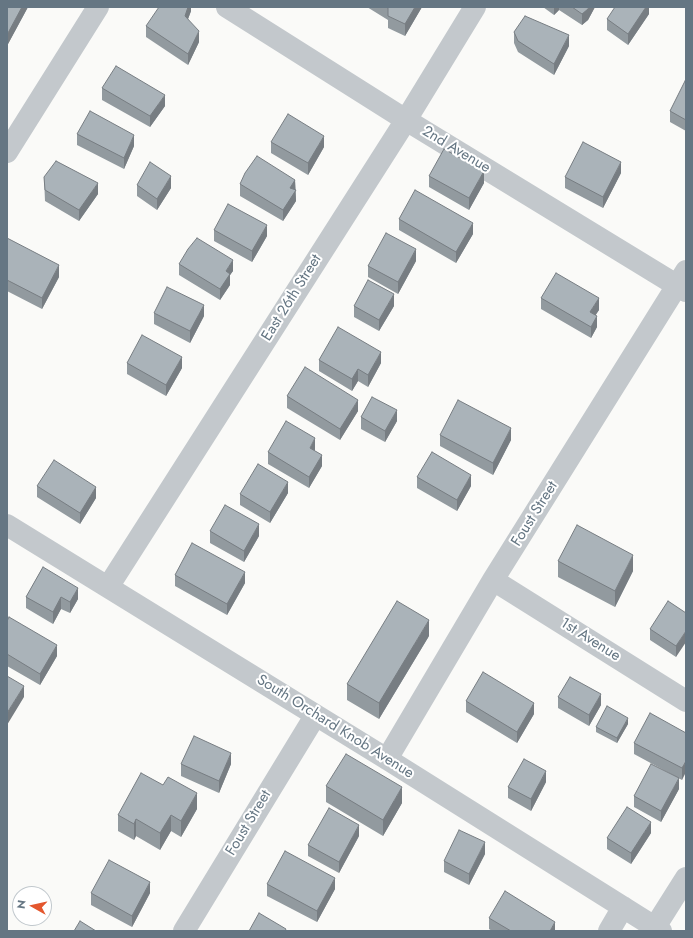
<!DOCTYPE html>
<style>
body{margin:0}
#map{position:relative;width:693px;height:938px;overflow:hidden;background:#fafaf8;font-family:Jost,sans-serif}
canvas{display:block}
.frame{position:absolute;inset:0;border:8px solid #657683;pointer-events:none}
.north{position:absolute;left:12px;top:886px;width:40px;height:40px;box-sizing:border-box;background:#fff;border:1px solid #c1c8cd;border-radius:50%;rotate:278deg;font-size:11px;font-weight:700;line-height:16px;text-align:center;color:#657683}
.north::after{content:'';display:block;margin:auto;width:14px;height:18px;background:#e4572e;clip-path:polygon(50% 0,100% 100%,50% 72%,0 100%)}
</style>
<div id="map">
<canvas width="693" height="938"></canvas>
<div class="frame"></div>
<div class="north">N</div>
</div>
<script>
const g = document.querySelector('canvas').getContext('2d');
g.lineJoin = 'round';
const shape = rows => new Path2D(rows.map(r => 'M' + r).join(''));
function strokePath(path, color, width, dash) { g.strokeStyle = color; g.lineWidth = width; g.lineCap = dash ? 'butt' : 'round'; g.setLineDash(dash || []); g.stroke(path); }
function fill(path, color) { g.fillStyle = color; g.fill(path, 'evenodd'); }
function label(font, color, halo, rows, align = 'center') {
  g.font = font + ' Jost,sans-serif'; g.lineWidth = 4; g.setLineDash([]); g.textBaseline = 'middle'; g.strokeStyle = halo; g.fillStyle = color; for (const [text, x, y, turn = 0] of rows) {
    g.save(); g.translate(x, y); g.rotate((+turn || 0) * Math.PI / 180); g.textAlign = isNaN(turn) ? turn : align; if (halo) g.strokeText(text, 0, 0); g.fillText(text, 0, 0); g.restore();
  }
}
strokePath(shape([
 [227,7,406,120,686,291],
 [7,152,98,7],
 [7,525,387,759,661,931],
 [493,580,686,701],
 [108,587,406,120,475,7],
 [387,759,493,580,686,271],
 [655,927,686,878],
 [184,931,315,716],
 [609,931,623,907]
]), '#c3c8cc', 22);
fill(shape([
 [7,7,28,7,8,44,7,44],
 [191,7,191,11,188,19,199,42,188,65,146,37,146,26],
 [367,7,422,7,405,36,388,28,388,20],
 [543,7,595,7,588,20,582,25,559,10,554,15],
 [649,7,649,14,628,45,607,30,607,19],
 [514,32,569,46,554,75,518,52,514,43],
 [686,82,686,131,670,122,670,111],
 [102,88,165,106,150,127,102,100],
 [77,134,134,146,124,169,77,145],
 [271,142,324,147,308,175,271,153],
 [621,173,603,208,565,188,565,177],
 [429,176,484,183,469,210,429,187],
 [44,177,98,194,79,221,45,201],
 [295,180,296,201,283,221,240,196,240,184],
 [137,185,171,188,157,210,137,196],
 [399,219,473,234,456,263,399,230],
 [214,230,267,236,252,262,214,241],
 [7,238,59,277,42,309,7,291],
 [416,261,398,294,368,277,368,266],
 [179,264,233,271,230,275,230,285,220,300,179,275],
 [541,298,599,310,595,315,597,327,591,338,541,309],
 [354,306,394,306,379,331,354,317],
 [154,313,204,316,190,343,154,324],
 [319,360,381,363,368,387,358,381,352,391,319,371],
 [127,363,182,368,166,396,127,374],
 [287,396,358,411,340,440,287,408],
 [361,417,397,421,385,442,361,429],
 [440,435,511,440,493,475,440,446],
 [315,450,315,451,322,466,309,488,268,464,268,452],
 [417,477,471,486,457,511,417,488],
 [37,486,96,498,80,524,37,497],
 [288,493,270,523,240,505,240,494],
 [210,531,259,536,244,562,210,543],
 [558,561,633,571,615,607,558,577],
 [43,567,78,599,70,613,61,609,53,624,26,608,26,597],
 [175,575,245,583,227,615,175,586],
 [686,613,676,657,650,640,650,629],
 [7,621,57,656,40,685,7,666],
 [429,636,379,719,347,700,347,684],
 [558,697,601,705,589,726,558,708],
 [466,701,534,714,517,743,466,712],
 [628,724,617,743,596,732,596,727],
 [686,733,682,780,634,754,634,743],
 [181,764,231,764,219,793,181,776],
 [546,782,531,811,508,798,508,787],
 [326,786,402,803,383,836,326,802],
 [679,789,661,822,634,807,634,796],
 [197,809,181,837,171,831,160,850,136,836,134,840,118,831,118,815],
 [651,833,631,864,607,849,607,838],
 [359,836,339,873,308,856,308,845],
 [485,854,469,885,444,872,444,861],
 [267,884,335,889,317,922,267,896],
 [91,893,150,893,132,927,91,905],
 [489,918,555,931,492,931,489,929]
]), '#929a9f');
fill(shape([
 [22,7,28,7,8,44,8,33],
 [188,7,191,7,191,11,185,27,185,16],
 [415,7,422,7,405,36,405,24],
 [554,7,559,7,559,10,554,15],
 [589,7,595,7,588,20,582,25,582,14],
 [646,7,649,7,649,14,628,45,628,34],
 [199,31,199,42,188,65,188,54],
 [569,35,569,46,554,75,554,64],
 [165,95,165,106,150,127,150,116],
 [134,135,134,146,124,169,124,158],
 [324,136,324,147,308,175,308,163],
 [621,162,621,173,603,208,603,197],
 [484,171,484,183,469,210,469,198],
 [171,176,171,188,157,210,157,199],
 [295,180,296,201,283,221,283,210,290,188],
 [98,183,98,194,79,221,79,210],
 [473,223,473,234,456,263,456,252],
 [267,225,267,236,252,262,252,251],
 [416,249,416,261,398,294,398,282],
 [233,260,233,271,230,275,230,285,220,300,220,289,226,271],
 [59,265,59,277,42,309,42,298],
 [394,294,394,306,379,331,379,320],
 [599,298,599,310,590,324,590,312],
 [204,305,204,316,190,343,190,331],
 [597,316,597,327,591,338,591,327],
 [381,352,381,363,368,387,368,375],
 [182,357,182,368,166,396,166,385],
 [358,369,358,381,352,391,352,379],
 [358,400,358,411,340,440,340,429],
 [397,410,397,421,385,442,385,431],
 [511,428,511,440,493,475,493,463],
 [315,438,315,450,310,459,310,448],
 [322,455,322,466,309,488,309,477],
 [471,475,471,486,457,511,457,500],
 [288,482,288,493,270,523,270,512],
 [96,487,96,498,80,524,80,513],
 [259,524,259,536,244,562,244,551],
 [633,555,633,571,615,607,615,591],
 [245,572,245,583,227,615,227,604],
 [78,588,78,599,70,613,70,602],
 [61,597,61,609,53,624,53,612],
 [429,620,429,636,379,719,379,703],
 [686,631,686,642,676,657,676,646],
 [57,645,57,656,40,685,40,674],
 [24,686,24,697,7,725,7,713],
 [601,694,601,705,589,726,589,715],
 [534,703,534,714,517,743,517,732],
 [628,718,628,724,617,743,617,738],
 [231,753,231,764,219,793,219,781],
 [686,761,686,772,682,780,682,768],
 [546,771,546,782,531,811,531,799],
 [679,778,679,789,661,822,661,811],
 [402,787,402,803,383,836,383,820],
 [197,793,197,809,181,837,181,821],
 [171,815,171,831,160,850,160,833],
 [136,819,136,836,134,840,134,824],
 [651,822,651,833,631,864,631,853],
 [359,825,359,836,339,873,339,862],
 [485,842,485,854,469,885,469,874],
 [335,878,335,889,317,922,317,911],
 [150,882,150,893,132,927,132,916],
 [555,922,555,931,550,931]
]), '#777d82');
const building = shape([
 [7,7,22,7,8,33,7,32,7,7],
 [159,7,188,7,185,16,199,31,188,54,146,26,159,7],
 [386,7,415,7,405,24,388,16,388,8,386,7],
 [572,7,589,7,588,9,582,14,572,7],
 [615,7,646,7,628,34,607,19,615,7],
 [525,16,569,35,554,64,518,41,514,32,525,16],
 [116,66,165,95,150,116,102,88,116,66],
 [685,81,686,82,686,120,670,111,685,81],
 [90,111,134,135,124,158,77,134,90,111],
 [288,114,324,136,308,163,271,142,288,114],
 [583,142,621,162,603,197,565,177,583,142],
 [444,149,484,171,469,198,429,176,444,149],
 [257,156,295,180,290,188,296,190,283,210,240,184,245,173,257,156],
 [56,161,98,183,79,210,45,190,44,177,56,161],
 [150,162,171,176,157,199,137,185,150,162],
 [415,190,473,223,456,252,399,219,415,190],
 [228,204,267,225,252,251,214,230,228,204],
 [386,233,416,249,398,282,368,266,386,233],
 [7,238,59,265,42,298,7,280,7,238],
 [197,238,233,260,226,271,230,274,220,289,179,264,188,249,197,238],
 [556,273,599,298,590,312,597,316,591,327,541,298,556,273],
 [368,280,394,294,379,320,354,306,368,280],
 [167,287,204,305,190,331,154,313,167,287],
 [338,327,381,352,368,375,358,369,352,379,319,360,338,327],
 [142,335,182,357,166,385,127,363,142,335],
 [305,367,358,400,340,429,287,396,305,367],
 [372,397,397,410,385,431,361,417,372,397],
 [458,400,511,428,493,463,440,435,458,400],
 [286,421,315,438,310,448,322,455,309,477,268,452,286,421],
 [432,452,471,475,457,500,417,477,432,452],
 [54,460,96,487,80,513,37,486,54,460],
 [258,464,288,482,270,512,240,494,258,464],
 [225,505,259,524,244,551,210,531,225,505],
 [577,525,633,555,615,591,558,561,577,525],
 [192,543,245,572,227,604,175,575,192,543],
 [43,567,78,588,70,602,61,597,53,612,26,597,43,567],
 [397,601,429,620,379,703,347,684,397,601],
 [668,601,686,613,686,631,676,646,650,629,668,601],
 [9,617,57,645,40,674,7,654,7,621,9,617],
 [483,672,534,703,517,732,466,701,483,672],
 [7,676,24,686,7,713,7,676],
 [570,677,601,694,589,715,558,697,570,677],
 [607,706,628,718,617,738,596,727,607,706],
 [650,713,686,733,686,761,682,768,634,743,650,713],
 [194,736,231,753,219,781,181,764,194,736],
 [346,754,402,787,383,820,326,786,346,754],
 [524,759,546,771,531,799,508,787,524,759],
 [651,764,679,778,661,811,634,796,651,764],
 [141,773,163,785,168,777,197,793,181,821,171,815,160,833,136,819,134,824,118,815,141,773],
 [627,807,651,822,631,853,607,838,627,807],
 [329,808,359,825,339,862,308,845,329,808],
 [459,830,485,842,469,874,444,861,459,830],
 [285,851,335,878,317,911,267,884,285,851],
 [109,860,150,882,132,916,91,893,109,860],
 [505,891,555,922,550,931,511,931,489,918,505,891],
 [259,913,286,929,285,931,249,931,259,913],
 [80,921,96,931,74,931,80,921]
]);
fill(building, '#aab3b9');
strokePath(building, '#777d82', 1);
label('15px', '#657683', '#fff', [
 ["2nd Avenue",456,150,31],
 ["East 26th Street",292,298,-58],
 ["Foust Street",535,514,-58],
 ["1st Avenue",590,640,32],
 ["South Orchard Knob Avenue",335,727,32],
 ["Foust Street",249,823,-59]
]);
</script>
